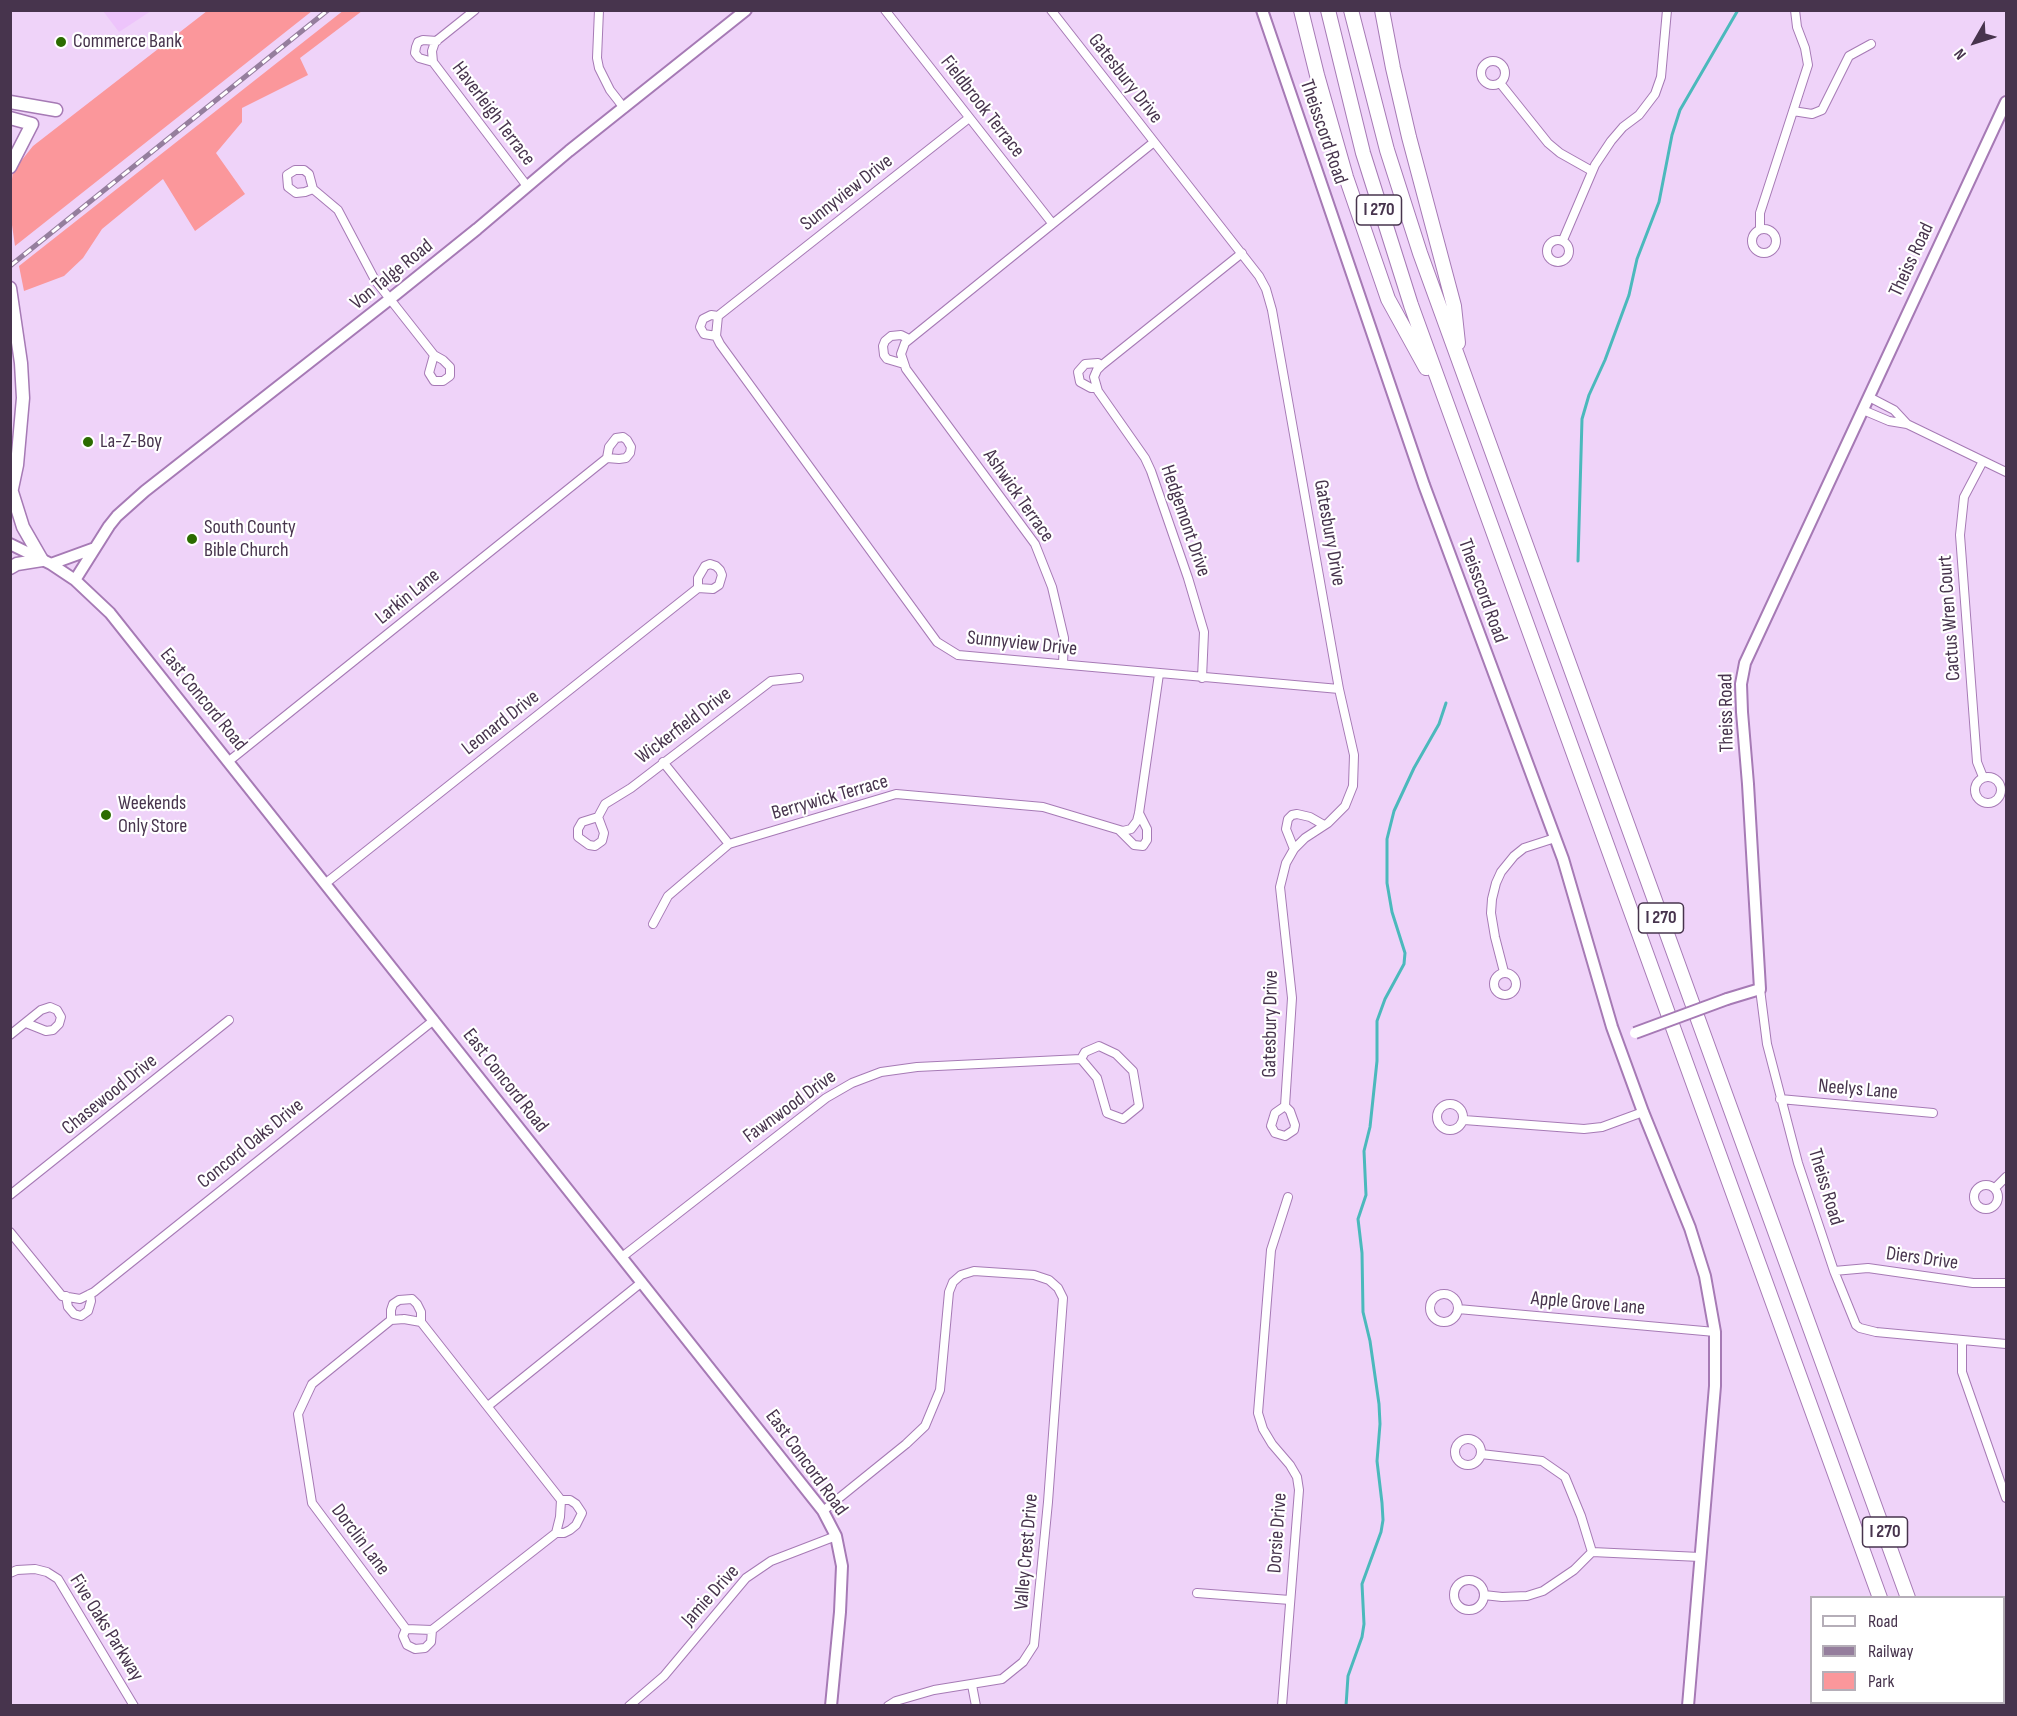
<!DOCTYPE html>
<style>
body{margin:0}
#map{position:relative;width:2017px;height:1716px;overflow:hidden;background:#efd3f9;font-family:"Sofia Sans Condensed",sans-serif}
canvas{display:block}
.frame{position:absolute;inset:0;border:12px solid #47344d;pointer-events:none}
.legend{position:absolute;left:1810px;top:1596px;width:195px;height:108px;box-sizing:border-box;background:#fff;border:2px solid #b5aeb8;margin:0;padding:8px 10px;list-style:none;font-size:18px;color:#47344d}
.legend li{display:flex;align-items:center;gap:12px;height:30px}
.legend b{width:30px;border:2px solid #b5aeb8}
.north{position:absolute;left:1945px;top:12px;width:60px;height:60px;-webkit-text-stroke:4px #fff;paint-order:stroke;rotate:231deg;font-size:16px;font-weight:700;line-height:24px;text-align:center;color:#47344d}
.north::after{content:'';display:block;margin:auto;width:21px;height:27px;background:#47344d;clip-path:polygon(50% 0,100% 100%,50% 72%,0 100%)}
</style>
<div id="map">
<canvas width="2017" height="1716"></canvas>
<div class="frame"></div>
<ul class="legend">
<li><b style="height:8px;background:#fff"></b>Road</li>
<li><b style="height:8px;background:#957e9d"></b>Railway</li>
<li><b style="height:16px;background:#fb979b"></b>Park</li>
</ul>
<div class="north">N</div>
</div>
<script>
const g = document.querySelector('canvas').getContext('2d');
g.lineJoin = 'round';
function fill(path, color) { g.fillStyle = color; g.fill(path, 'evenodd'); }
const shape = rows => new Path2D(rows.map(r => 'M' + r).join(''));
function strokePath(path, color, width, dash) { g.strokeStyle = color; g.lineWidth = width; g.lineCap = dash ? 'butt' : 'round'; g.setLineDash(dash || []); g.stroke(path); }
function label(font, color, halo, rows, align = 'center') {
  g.font = font + ' "Sofia Sans Condensed",sans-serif'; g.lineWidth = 4.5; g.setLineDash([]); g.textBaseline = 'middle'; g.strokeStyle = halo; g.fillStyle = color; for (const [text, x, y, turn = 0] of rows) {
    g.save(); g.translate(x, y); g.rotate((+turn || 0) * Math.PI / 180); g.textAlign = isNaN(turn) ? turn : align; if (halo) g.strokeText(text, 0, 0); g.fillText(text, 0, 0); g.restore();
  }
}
fill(shape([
 [103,11,151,11,119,32]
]), '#edc4fb');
fill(shape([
 [344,10,362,11,300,58,308,75,242,108,242,122,216,153,245,194,195,231,163,179,102,229,83,258,64,276,24,291,19,266],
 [207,11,312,11,15,246,10,211,11,187,13,171,33,146]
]), '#fb979b');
strokePath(shape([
 [1578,561,1582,419,1589,395,1605,360,1629,295,1637,259,1659,202,1672,135,1680,110,1738,10],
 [1346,1706,1348,1676,1362,1637,1364,1624,1362,1584,1381,1532,1383,1520,1382,1503,1377,1461,1380,1424,1379,1404,1370,1341,1363,1312,1362,1253,1358,1219,1366,1195,1364,1151,1370,1127,1377,1061,1377,1021,1385,999,1404,964,1405,953,1392,912,1387,883,1387,839,1394,811,1414,768,1439,724,1446,703]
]), '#4bb9bc', 3);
const street = shape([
 [475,10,435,42,432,51,433,62,527,186],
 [599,10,597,58,599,68,610,90,624,108],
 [885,10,1052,223],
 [1051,10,1259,276,1266,289,1272,310,1339,689,1354,755,1353,786,1345,806,1328,823,1305,838,1294,849,1286,863,1280,887,1292,998,1285,1106,1275,1113,1271,1126,1275,1133,1285,1136,1294,1130,1295,1125,1290,1111,1285,1106],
 '1481 73a12 12 0 1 1 24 0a12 12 0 1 1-24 0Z',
 [433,62,419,58,415,53,416,47,418,42,423,40,437,41],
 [1500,83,1548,143,1560,153,1592,171],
 [1793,111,1812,114,1822,110,1849,56,1871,44],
 [969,118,718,316,716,336,720,344,937,642,958,655,1339,689],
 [313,189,305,192,296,193,288,187,287,175,295,170,304,170,309,174,313,189,338,210,375,280,434,355,443,360,450,367,450,376,443,381,434,381,429,373,434,355],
 [1760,229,1760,213,1808,65,1805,48,1797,27,1795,10],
 '1752 241a12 12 0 1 1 24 0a12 12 0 1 1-24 0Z',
 '1547 251a11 11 0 1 1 22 0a11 11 0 1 1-22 0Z',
 [1563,240,1595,165,1611,141,1623,127,1639,115,1655,94,1661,77,1667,10],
 [716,336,704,334,700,327,703,319,711,315,718,316],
 [904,364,887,359,884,355,883,346,885,341,891,336,901,335,909,339],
 [1097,388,1091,388,1080,382,1078,372,1085,364,1098,363,1101,365],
 [1869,397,1894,410,1907,424],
 [1863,410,1889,421,1907,424,2006,472],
 [1063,664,1064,638,1052,587,1035,544,906,369,901,354,905,343,1154,142],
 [1202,678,1204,632,1188,578,1151,471,1145,458,1098,391,1094,377,1097,370,1102,365,1242,253],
 [229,761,607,458,619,459,626,458,630,453,631,447,627,440,623,437,616,438,609,447,607,458],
 [663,762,729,844],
 '1975 790a13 13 0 1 1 26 0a13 13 0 1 1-26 0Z',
 [1983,777,1977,762,1960,535,1964,497,1983,461],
 [598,817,582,822,578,829,578,837,589,845,595,846,602,841,604,833,598,817,605,804,631,788,771,681,799,678],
 [1120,831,1134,845,1143,846,1147,840,1147,829,1139,813],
 [1294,849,1286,829,1288,819,1292,815,1297,814,1310,817,1324,825],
 [326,883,698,588,713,589,719,585,722,575,720,570,716,566,710,564,705,566,698,578,698,588],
 [653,924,668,896,729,844,896,794,1043,807,1123,831,1131,829,1137,821,1139,813,1159,674],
 [1504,972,1495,937,1491,913,1492,899,1496,883,1501,872,1514,856,1524,848,1555,838],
 '1494 984a11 11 0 1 1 22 0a11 11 0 1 1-22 0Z',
 [1760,989,1767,1044,1798,1163,1834,1271,1856,1325,1860,1328,1876,1332,2006,1344],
 [10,1035,41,1010,50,1007,57,1010,61,1017,59,1024,53,1030,46,1031,26,1023],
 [1780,1099,1933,1113],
 '1437 1117a13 13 0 1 1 26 0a13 13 0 1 1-26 0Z',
 [1464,1120,1584,1129,1602,1127,1643,1112],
 '1974 1197a12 12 0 1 1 24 0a12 12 0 1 1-24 0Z',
 [1995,1188,2006,1177],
 [10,1195,229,1020],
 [10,1232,62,1296,80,1299,94,1292,434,1020],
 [622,1257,826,1098,852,1083,881,1072,917,1067,1081,1059,1097,1078,1107,1113,1123,1119,1139,1106,1133,1071,1116,1054,1099,1046,1085,1052,1081,1059],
 [1834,1271,1868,1268,1973,1283,2006,1283],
 '1430 1308a14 14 0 1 1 28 0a14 14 0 1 1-28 0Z',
 [66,1296,68,1307,74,1314,81,1316,88,1311,91,1301,90,1294],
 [1458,1309,1715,1332],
 [404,1319,421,1322,561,1500,560,1517,556,1533,432,1630,406,1629,312,1503,298,1414,312,1384,391,1320,404,1319],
 [391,1320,391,1310,393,1304,399,1300,412,1299,417,1304,421,1312,421,1322],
 [1962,1340,1962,1372,2006,1498],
 [488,1406,642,1282],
 '1455 1452a13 13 0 1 1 26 0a13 13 0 1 1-26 0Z',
 [1481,1454,1542,1461,1565,1477,1581,1516,1592,1552],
 [823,1511,906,1444,925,1426,940,1390,949,1292,953,1282,961,1275,974,1271,1034,1275,1049,1280,1058,1288,1063,1298,1048,1502,1034,1645,1023,1662,1002,1679,934,1690,896,1701,888,1706],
 [556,1533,564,1533,570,1530,576,1525,582,1513,576,1504,570,1500,561,1500],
 [10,1573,17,1570,35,1569,47,1572,58,1579,134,1706],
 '1454 1595a15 15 0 1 1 30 0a15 15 0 1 1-30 0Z',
 [1197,1593,1290,1600],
 [1484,1595,1502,1597,1527,1596,1543,1591,1574,1570,1592,1552,1700,1557],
 [406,1629,403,1636,407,1645,415,1649,425,1648,431,1642,432,1630],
 [2004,1640,2006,1638],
 [2004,1661,2006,1661],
 [972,1685,976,1706],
 [629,1706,664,1676,746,1578,771,1561,836,1536],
 [1282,1706,1299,1490,1297,1477,1290,1465,1272,1444,1263,1429,1258,1413,1271,1250,1288,1197]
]);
const secondary = shape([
 [1262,10,1424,485,1563,859,1612,1027,1643,1112,1690,1228,1705,1276,1715,1332,1715,1386,1688,1706],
 [10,544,51,564,75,580,110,613,823,1511,836,1536,842,1566,840,1612,831,1706],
 [51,564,95,548],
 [75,580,109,526,117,516,145,491,390,299,477,229,569,151,746,10],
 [1727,999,1760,989,1748,784,1742,712,1741,684,1745,663,2006,102]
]);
const primary = shape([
 [10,102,56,110],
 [10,118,32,124,10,167],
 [10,288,21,363,23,398,17,465,10,498],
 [10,568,17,564,42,560,23,527,12,492]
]);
const highway = shape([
 [1301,10,1317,75,1346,177,1388,299,1426,368],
 [1328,10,1363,153,1411,305,1880,1598],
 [1351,10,1387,150,1420,253,1908,1598],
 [1382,10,1393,68,1409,137,1454,306,1458,343],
 [1918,1702,1919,1706],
 [1947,1702,1948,1706]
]);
strokePath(street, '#a67ab5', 10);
strokePath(secondary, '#a67ab5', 14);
strokePath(primary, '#a67ab5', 15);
strokePath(highway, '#a67ab5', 16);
strokePath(street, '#fff', 8);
strokePath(secondary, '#fff', 10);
strokePath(primary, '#fff', 12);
strokePath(highway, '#fff', 14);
const rail = shape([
 [10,266,328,10]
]);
strokePath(rail, '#957e9d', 5);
strokePath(rail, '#fff', 3, [9]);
const secondaryBridge = shape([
 [1635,1033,1727,999]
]);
strokePath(secondaryBridge, '#a67ab5', 14, []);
strokePath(secondaryBridge, '#fff', 10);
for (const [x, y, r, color] of [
 [61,42,6,"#2b6b00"],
 [88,442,6,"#2b6b00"],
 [192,539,6,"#2b6b00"],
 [106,815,6,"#2b6b00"]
]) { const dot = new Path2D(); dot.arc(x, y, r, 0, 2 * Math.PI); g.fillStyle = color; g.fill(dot); strokePath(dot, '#fff', 2); }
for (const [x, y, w] of [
 [1379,210,45],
 [1661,918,45],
 [1885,1532,45]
]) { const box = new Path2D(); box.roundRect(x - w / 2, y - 15, w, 30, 4.5); g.fillStyle = '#fff'; g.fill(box); strokePath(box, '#47344d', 1.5); }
label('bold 18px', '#47344d', null, [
 ["I 270",1379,210],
 ["I 270",1661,918],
 ["I 270",1885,1532]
]);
label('20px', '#47344d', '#fff', [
 ["Commerce Bank",73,42],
 ["La-Z-Boy",100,442],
 ["South County",204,528],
 ["Bible Church",204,551],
 ["Weekends",118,804],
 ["Only Store",118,827]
], 'left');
label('20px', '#47344d', '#fff', [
 ["Gatesbury Drive",1125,79,52],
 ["Fieldbrook Terrace",982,107,52],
 ["Haverleigh Terrace",493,114,53],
 ["Theisscord Road",1323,132,71],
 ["Sunnyview Drive",847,193,-38],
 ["Theiss Road",1912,260,-65],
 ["Von Talge Road",392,275,-39],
 ["Ashwick Terrace",1018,496,55],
 ["Hedgemont Drive",1185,521,71],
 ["Gatesbury Drive",1329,533,80],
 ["Theisscord Road",1482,591,70],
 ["Larkin Lane",408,597,-39],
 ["Cactus Wren Court",1950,618,-94],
 ["Sunnyview Drive",1022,644,6],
 ["East Concord Road",203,700,51],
 ["Theiss Road",1727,713,-91],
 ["Leonard Drive",501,723,-38],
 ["Wickerfield Drive",684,726,-37],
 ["Berrywick Terrace",830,798,-16],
 ["Gatesbury Drive",1271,1024,-89],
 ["East Concord Road",505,1081,52],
 ["Neelys Lane",1858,1090,5],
 ["Chasewood Drive",110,1095,-39],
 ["Fawnwood Drive",790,1107,-36],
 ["Concord Oaks Drive",251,1144,-39],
 ["Theiss Road",1825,1187,73],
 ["Diers Drive",1922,1259,8],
 ["Apple Grove Lane",1588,1304,5],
 ["East Concord Road",806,1463,54],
 ["Dorsie Drive",1278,1533,-86],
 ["Dorclin Lane",360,1540,53],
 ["Valley Crest Drive",1027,1552,-85],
 ["Jamie Drive",711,1596,-48],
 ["Five Oaks Parkway",106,1628,58]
]);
</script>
